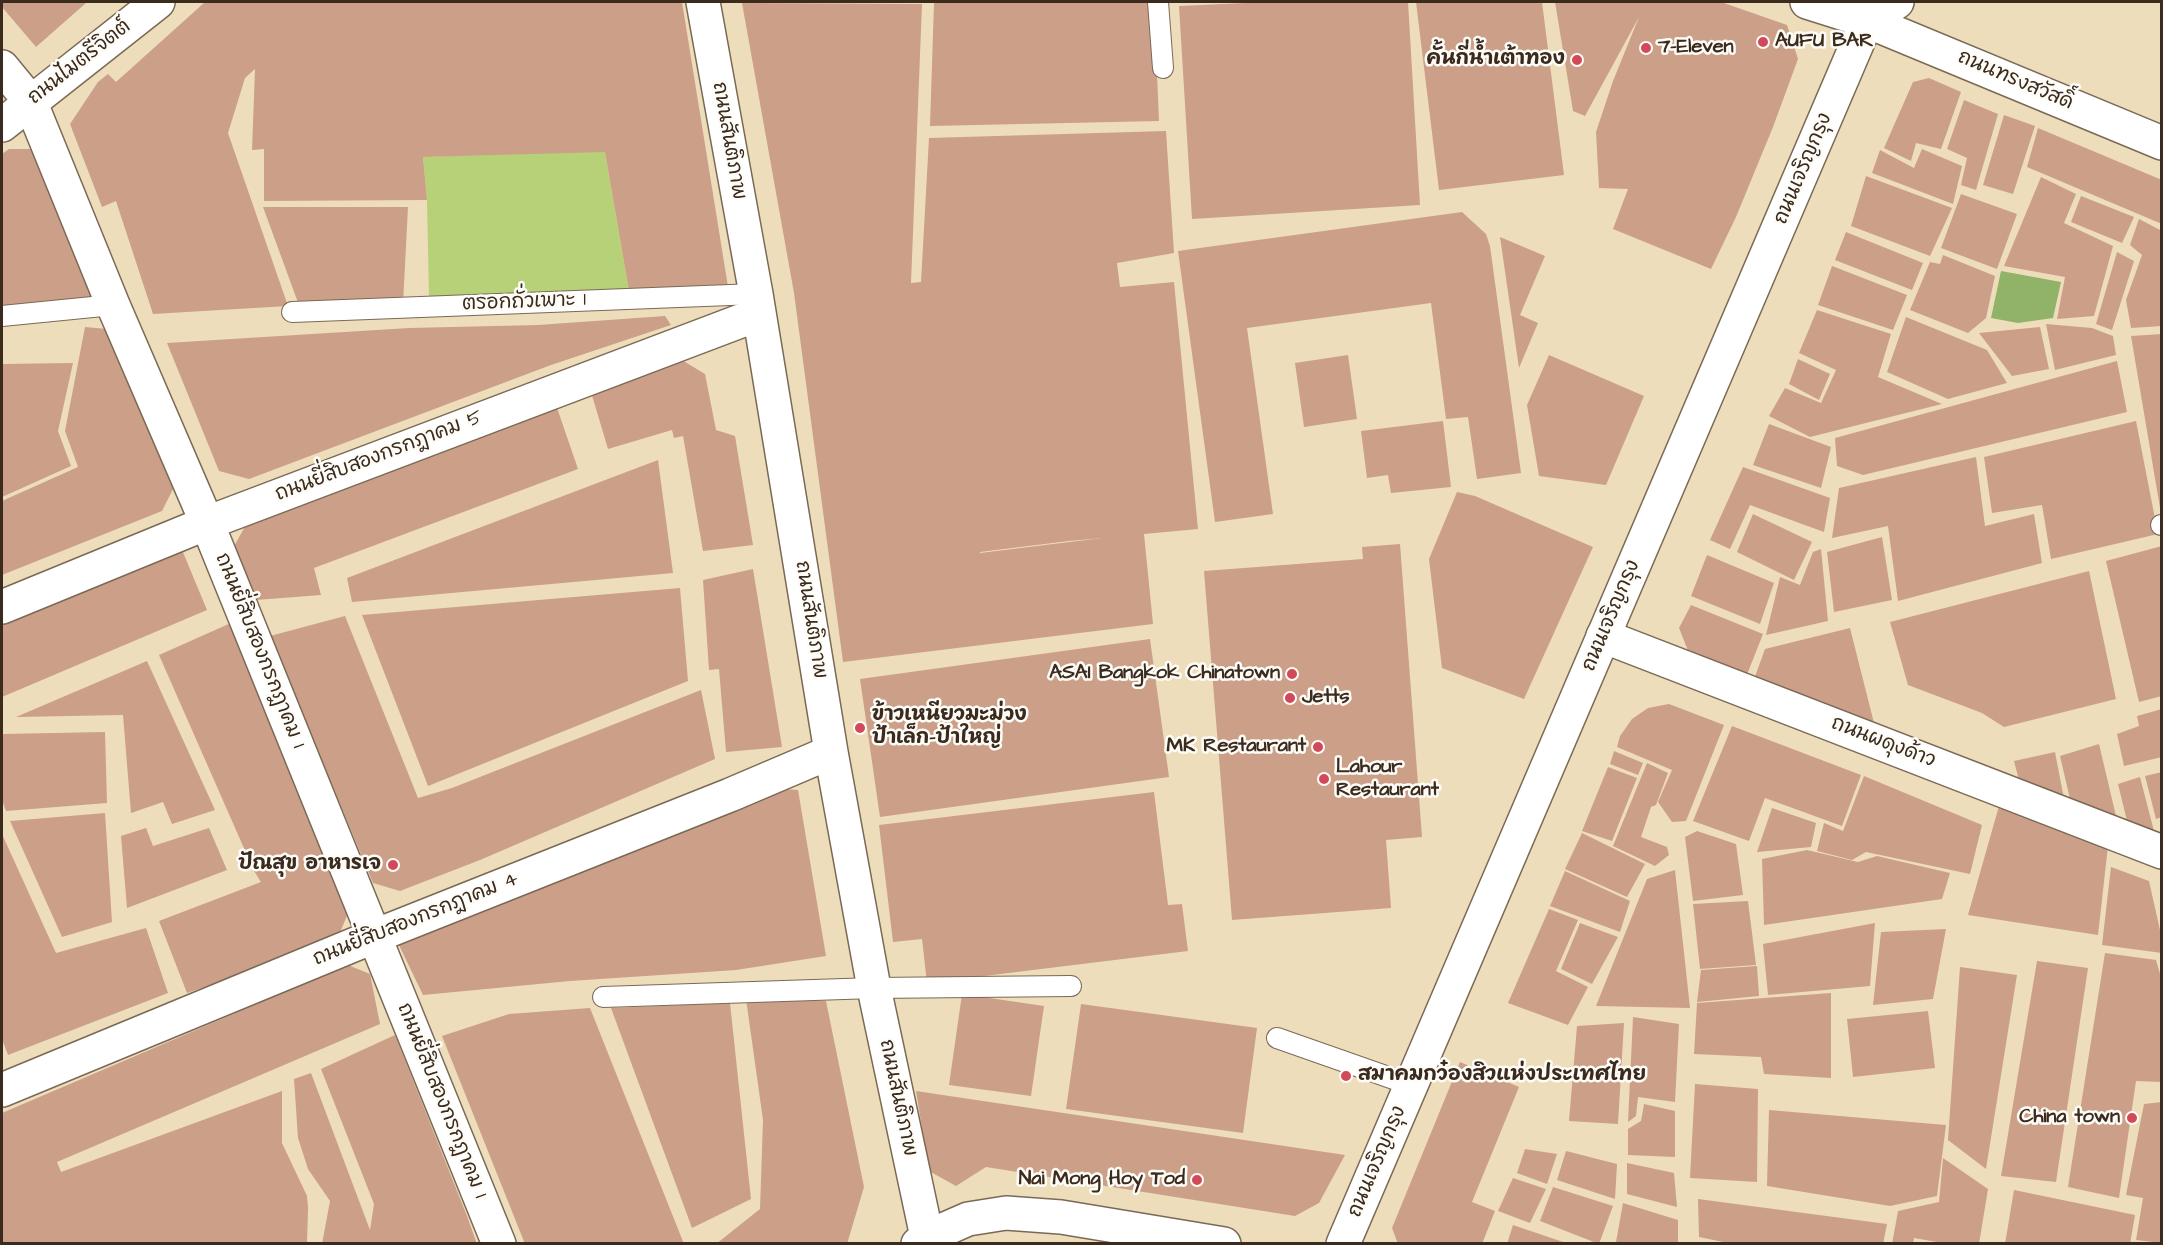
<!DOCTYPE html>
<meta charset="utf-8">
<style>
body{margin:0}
#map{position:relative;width:2163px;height:1245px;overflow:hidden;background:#edb;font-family:"Architects Daughter",sans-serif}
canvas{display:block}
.frame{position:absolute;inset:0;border:3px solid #3b2a1e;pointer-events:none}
</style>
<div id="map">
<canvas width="2163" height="1245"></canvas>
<div class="frame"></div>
</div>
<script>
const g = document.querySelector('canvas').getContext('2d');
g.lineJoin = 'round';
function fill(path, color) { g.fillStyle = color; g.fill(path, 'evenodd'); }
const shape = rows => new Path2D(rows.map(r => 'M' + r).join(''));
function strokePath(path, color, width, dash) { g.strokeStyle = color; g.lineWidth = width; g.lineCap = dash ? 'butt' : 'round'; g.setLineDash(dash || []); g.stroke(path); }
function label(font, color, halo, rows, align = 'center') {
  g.font = font + ' "Architects Daughter","Playpen Sans Thai",sans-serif'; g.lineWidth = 5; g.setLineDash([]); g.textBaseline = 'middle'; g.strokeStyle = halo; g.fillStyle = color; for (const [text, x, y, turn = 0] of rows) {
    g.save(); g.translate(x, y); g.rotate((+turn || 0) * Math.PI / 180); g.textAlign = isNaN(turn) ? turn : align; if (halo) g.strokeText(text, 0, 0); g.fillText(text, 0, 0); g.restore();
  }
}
fill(shape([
 [569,152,605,152,629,291,429,299,427,200,423,157]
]), '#b6d177');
fill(shape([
 [2001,271,2061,282,2053,318,2018,323,1991,318]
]), '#90b368');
fill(shape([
 [2,2,84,2,86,3,36,47,2,7],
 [205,2,682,2,729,293,629,291,605,152,423,157,427,200,264,201,264,149,252,150,255,69,245,78,228,133,288,306,153,314,116,201,102,207,70,124,98,82,108,74,116,82],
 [1154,2,1159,121,930,126,934,3],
 [1268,2,1408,2,1420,205,1192,219,1179,6],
 [1416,2,1542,2,1564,175,1439,190],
 [1555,2,1721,2,1787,25,1798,59,1773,127,1736,217,1711,269,1613,229,1628,189,1599,188,1596,132,1613,81,1639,17,1585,116,1573,111],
 [742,3,922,4,911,283,921,282,929,138,1166,131,1174,253,1117,263,1120,287,1174,282,1198,529,1144,534,1153,624,843,662,794,293],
 [1102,538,980,553,980,552,1069,541],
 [1929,78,1961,92,1941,149,1916,143,1911,161,1884,148,1913,82],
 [1964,100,1998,114,1976,190,1961,185,1967,158,1947,149],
 [2004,115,2035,126,2013,194,1983,185],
 [2038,128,2162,180,2162,224,2027,167],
 [9,149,36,149,93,298,2,310,2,154],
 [1922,149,1962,166,1953,204,1872,173,1880,150,1914,168],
 [1866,176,1952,208,1930,256,1851,226],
 [2041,177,2076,194,2064,223,2113,246,2094,316,2057,319,2065,277,2004,266],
 [1961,194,2017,214,1997,269,1941,248],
 [2081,196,2134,217,2122,243,2071,222],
 [263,207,408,207,403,304,300,308],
 [1462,212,1486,234,1490,246,1521,473,1477,479,1468,417,1446,419,1431,303,1247,328,1273,514,1215,522,1178,251],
 [2139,219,2162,231,2162,326,2131,328,2126,300,2142,255,2130,245],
 [1846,232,1923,263,1912,290,1835,260],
 [1500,237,1545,256,1520,315,1538,323,1519,368],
 [2117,252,2134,261,2112,330,2096,324],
 [1943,255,1995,276,1986,318,1968,333,1910,310,1930,262,1940,264],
 [1832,266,1907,295,1893,330,1818,305],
 [1817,310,1891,334,1878,377,1942,404,1810,437,1769,416,1785,388,1821,403,1836,370,1799,353],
 [665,316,671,325,551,365,249,479,219,471,167,343,409,328,538,325],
 [1906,317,1987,350,2007,383,1948,399,1887,372],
 [2046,324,2092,328,2113,336,2116,355,2055,370],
 [85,327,107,329,177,481,162,511,2,575,2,501,78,467,65,431],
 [2040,327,2049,369,2012,376,1979,333],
 [2162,334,2162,508,2160,508,2131,336],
 [1348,355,1357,419,1304,427,1295,363],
 [1549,355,1644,396,1606,485,1539,476,1527,405],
 [680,359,705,374,716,430,735,436,753,545,703,551,683,436,674,438,672,430,608,449,591,392],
 [1798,359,1830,374,1819,400,1789,384],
 [2117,361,2127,412,1863,475,1837,466,1835,438],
 [73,363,58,431,71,466,2,497,2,364],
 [555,402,578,469,314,568,321,595,256,600,232,550,248,521],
 [1443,421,1451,487,1391,493,1388,475,1367,478,1361,431],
 [2136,421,2158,534,2051,559,2042,505,1992,513,1984,457],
 [1769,424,1831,447,1821,488,1753,465],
 [1976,457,1985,526,2034,514,2042,563,1898,601,1888,526,1832,538,1839,488],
 [658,460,673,573,352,602,347,578],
 [1743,467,1830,498,1824,532,1750,505,1730,549,1710,540],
 [1457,492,1475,496,1593,547,1524,699,1442,668,1429,559],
 [1753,514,1812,542,1794,580,1737,552],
 [1882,537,1892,600,1834,612,1827,552],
 [1400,544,1422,837,1386,840,1391,908,1232,920,1204,571,1363,559,1362,547],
 [180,545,207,610,2,697,2,621],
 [2162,546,2162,696,2139,702,2106,561],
 [1821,549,1828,621,1766,635,1780,577,1800,585,1813,552],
 [1707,555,1774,583,1760,624,1691,596],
 [753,569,782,747,726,752,719,669,709,670,703,580],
 [2089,571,2116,699,2004,727,1982,713,1908,685,1890,622],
 [680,588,688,681,428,786,362,615],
 [1691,605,1763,634,1746,677,1691,658,1679,628],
 [345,616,418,798,452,788,701,690,715,759,480,860,400,891,373,883,270,636],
 [231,623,349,911,336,942,187,993,159,921,261,882,254,871,159,655],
 [1850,628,1875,727,1753,682,1765,649],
 [1150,639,1169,777,880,817,860,679],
 [147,661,215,810,172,824,163,802,131,813,123,715,16,717],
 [1669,704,1724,725,1686,821,1672,822,1658,802,1672,770,1617,747,1620,736,1632,719,1648,708],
 [2162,709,2162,757,2124,766,2117,734,2139,726,2137,716],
 [1732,726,1861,775,1842,826,1765,798,1749,841,1693,821],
 [105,732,107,803,6,811,2,800,2,734],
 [2099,744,2116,816,2070,799,2060,756],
 [1614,751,1643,763,1638,775,1610,764],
 [2055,752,2065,804,2021,788,2014,761],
 [1647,763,1668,773,1656,805,1651,807,1641,837,1667,847,1669,855,1655,866,1613,846],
 [1608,767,1637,778,1612,841,1582,831],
 [2162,772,2162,817,2156,819,2145,776],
 [1864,776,1982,825,1970,874,1866,852,1852,860,1817,851,1824,823,1843,831],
 [2140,777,2155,835,2129,829,2118,784],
 [771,788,798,790,826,956,736,970,570,981,423,995,398,943],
 [1154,792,1168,905,1182,904,1188,951,927,983,922,939,893,942,879,825],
 [1999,806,2108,846,2098,935,1968,915],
 [1772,808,1816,823,1811,847,1757,852],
 [105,813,112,922,62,937,10,821],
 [146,828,153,846,209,828,227,870,127,908,121,836],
 [1697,831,1736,844,1743,895,1693,901,1685,837],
 [1582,833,1645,864,1627,897,1565,869],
 [2,834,56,953,146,928,168,993,8,1055,2,1039],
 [1807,850,1858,862,1877,856,1950,873,1942,899,1764,925,1762,859],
 [2111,867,2149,881,2162,939,2162,953,2102,945],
 [1675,870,1690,1008,1596,1006,1647,879],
 [1565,871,1630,901,1620,932,1550,906],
 [1748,901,1756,965,1700,969,1693,904],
 [1549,909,1578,920,1556,971,1588,987,1568,1025,1508,1003],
 [1580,923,1618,937,1592,984,1561,969],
 [1875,923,1870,986,1768,995,1763,944],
 [1946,929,1933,999,1873,1005,1881,932],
 [2105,953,2156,960,2162,981,2162,1082,2136,1081,2119,1198,2068,1187],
 [2037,961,2088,968,2056,1182,2001,1176],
 [348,965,370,974,380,1024,57,1162,61,1172,282,1091,282,1143,307,1196,308,1208,307,1244,2,1244,2,1113],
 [1757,966,1759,996,1697,1002,1701,970],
 [1960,967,2017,975,1986,1169,1948,1140],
 [1831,993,1831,1078,1764,1074,1761,1057,1694,1054,1697,1003],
 [962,994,1044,1006,1031,1096,949,1085],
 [746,999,826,1001,864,1187,847,1244,716,1244,760,1209,763,1120],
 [730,1003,751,1199,692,1228,611,1008],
 [1081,1004,1257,1028,1243,1133,1066,1109],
 [590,1008,684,1244,525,1244,442,1036,509,1014],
 [1928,1011,1935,1068,1853,1077,1847,1019],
 [1633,1017,1679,1024,1675,1102,1638,1097,1636,1116,1628,1122],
 [1624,1023,1618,1124,1569,1121,1577,1026],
 [395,1035,467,1216,477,1244,322,1244,330,1201,308,1169,298,1138,294,1079,311,1073,370,1230,374,1204,321,1069],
 [1460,1062,1519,1087,1472,1202,1495,1211,1482,1244,1398,1244,1392,1228],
 [1695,1084,1758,1089,1757,1182,1690,1178],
 [916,1091,1345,1155,1319,1203,1295,1216,986,1167,956,1186,929,1171],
 [2162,1102,2162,1243,2136,1240,2143,1198,2126,1195,2144,1104],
 [1644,1104,1675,1111,1675,1157,1628,1155,1628,1129,1641,1121],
 [1769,1110,1946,1125,1937,1196,1890,1206,1767,1186],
 [1525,1149,1557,1154,1547,1184,1517,1173],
 [1566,1151,1617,1164,1615,1199,1557,1180],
 [1943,1158,1988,1189,1979,1244,1948,1244,1914,1238,1913,1244,1892,1244,1898,1211,1939,1202],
 [1627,1163,1674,1173,1677,1207,1627,1194],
 [1513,1178,1546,1189,1530,1223,1498,1211],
 [1553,1187,1613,1206,1599,1244,1540,1221],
 [2014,1190,2135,1215,2130,1244,2005,1244],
 [1698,1199,1887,1224,1883,1244,1733,1244,1699,1237],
 [1623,1203,1678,1220,1678,1244,1616,1242],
 [1513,1225,1566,1243,1566,1244,1507,1244]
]), '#cc9f89');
const lane = shape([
 [1158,2,1163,68],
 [292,312,756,294],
 [2,316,113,305],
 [2161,525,2162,525],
 [603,997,874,988,1071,986],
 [1277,1038,1411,1085]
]);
const street = shape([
 [703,2,756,294,831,752,874,988,927,1237],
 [2,67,30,101,113,305,207,523,499,1244],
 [2,607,207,523,759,314],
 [1603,636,2162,852],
 [2,1090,375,936,730,795,831,752]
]);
const secondary = shape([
 [1807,2,1867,21,2162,143],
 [1867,21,1897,2],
 [2,125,158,2],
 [918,1244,927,1237,968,1219,1006,1213,1061,1217,1224,1244]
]);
const primary = shape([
 [1343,1244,1875,2]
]);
strokePath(lane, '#7a6955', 22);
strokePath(street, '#7a6955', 36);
strokePath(secondary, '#7a6955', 36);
strokePath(primary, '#7a6955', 36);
strokePath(lane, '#fff', 20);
strokePath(street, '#fff', 33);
strokePath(secondary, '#fff', 33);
strokePath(primary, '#fff', 33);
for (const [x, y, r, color] of [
 [1763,42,6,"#d1495b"],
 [1646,48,6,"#d1495b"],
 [1577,60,6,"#d1495b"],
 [1292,674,6,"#d1495b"],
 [1290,698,6,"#d1495b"],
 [860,728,6,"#d1495b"],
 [1318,747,6,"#d1495b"],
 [1324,779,6,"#d1495b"],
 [393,865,6,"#d1495b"],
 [1346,1076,6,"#d1495b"],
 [2132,1118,6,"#d1495b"],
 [1197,1180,6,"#d1495b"]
]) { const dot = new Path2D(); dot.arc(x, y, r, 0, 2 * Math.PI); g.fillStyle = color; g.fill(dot); strokePath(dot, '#fdfcf7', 2); }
label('bold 20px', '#3b2a1e', '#fdfcf7', [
 ["AUFU BAR",1775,42],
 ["7-Eleven",1658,48],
 ["คั้นกี่น้ำเต้าทอง",1565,60,"right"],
 ["ASAI Bangkok Chinatown",1280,674,"right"],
 ["Jetts",1302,698],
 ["ข้าวเหนียวมะม่วง",872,716],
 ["ป้าเล็ก-ป้าใหญ่",872,739],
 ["MK Restaurant",1306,747,"right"],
 ["Lahour",1336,768],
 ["Restaurant",1336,791],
 ["ปัณสุข อาหารเจ",381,865,"right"],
 ["สมาคมกว๋องสิวแห่งประเทศไทย",1358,1076],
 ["China town",2120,1118,"right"],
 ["Nai Mong Hoy Tod",1185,1180,"right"]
], 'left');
label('20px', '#3b2a1e', '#fdfcf7', [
 ["ถนนไมตรีจิตต์",80,63,-38],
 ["ถนนทรงสวัสดิ์",2015,81,23],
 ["ถนนสันติภาพ",728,141,80],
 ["ถนนเจริญกรุง",1804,169,-67],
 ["ตรอกถั่วเพาะ 1",524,303,-2],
 ["ถนนยี่สิบสองกรกฎาคม 5",379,457,-21],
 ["ถนนเจริญกรุง",1612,616,-67],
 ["ถนนสันติภาพ",810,620,81],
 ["ถนนยี่สิบสองกรกฎาคม 1",259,651,68],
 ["ถนนผดุงด้าว",1883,743,21],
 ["ถนนยี่สิบสองกรกฎาคม 4",416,920,-22],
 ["ถนนสันติภาพ",897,1098,78],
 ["ถนนยี่สิบสองกรกฎาคม 1",441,1101,68],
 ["ถนนเจริญกรุง",1378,1162,-67]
]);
</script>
